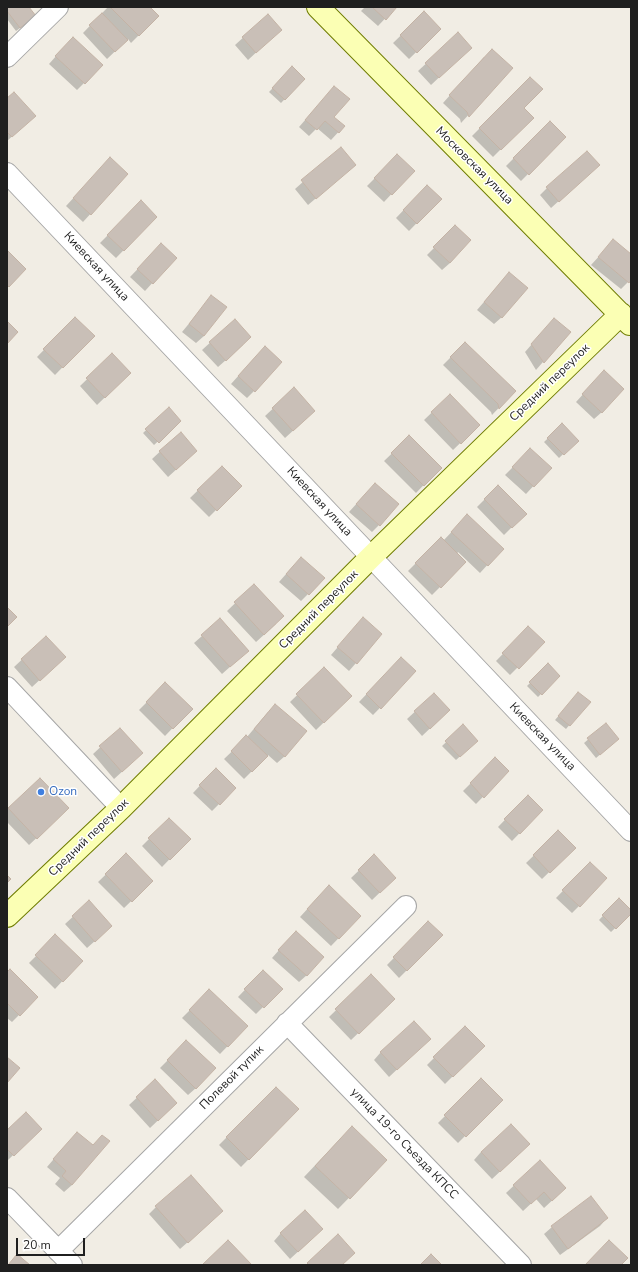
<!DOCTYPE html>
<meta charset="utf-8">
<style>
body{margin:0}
#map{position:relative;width:638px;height:1272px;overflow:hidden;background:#f1ede4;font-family:"Nunito Sans",sans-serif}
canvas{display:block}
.frame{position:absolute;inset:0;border:8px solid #1f1f1f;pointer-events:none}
.scale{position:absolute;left:16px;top:1238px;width:69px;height:18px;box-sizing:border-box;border:2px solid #1f1f1f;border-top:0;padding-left:5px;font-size:12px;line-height:14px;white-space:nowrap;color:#1f1f1f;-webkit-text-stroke:3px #fff;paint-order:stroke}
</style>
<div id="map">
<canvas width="638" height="1272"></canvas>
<div class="frame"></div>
<div class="scale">20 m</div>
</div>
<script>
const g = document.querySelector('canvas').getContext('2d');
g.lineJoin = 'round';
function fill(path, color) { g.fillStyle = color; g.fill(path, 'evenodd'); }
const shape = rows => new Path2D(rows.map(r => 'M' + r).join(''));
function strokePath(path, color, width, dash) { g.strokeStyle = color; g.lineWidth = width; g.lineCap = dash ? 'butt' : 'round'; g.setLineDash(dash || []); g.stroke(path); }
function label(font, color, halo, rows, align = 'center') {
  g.font = font + ' "Nunito Sans",sans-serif'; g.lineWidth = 3; g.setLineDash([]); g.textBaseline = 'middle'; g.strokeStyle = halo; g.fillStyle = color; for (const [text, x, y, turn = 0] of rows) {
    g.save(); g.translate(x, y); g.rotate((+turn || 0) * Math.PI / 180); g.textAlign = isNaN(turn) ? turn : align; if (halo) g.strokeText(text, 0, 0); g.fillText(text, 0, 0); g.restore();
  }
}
fill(shape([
 [7,7,27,7,31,20,16,31,7,19],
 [108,7,149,7,158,16,131,43,128,39,107,59,83,33],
 [365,7,396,7,378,26,361,11],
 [424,13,440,29,409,59,393,43],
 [268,15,273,37,248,60,235,45],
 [458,34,463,55,431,85,418,71],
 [65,46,84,83,77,90,49,64],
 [484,57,512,68,461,123,460,119,443,103],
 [292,68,304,79,281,103,269,92],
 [530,78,523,108,532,118,493,157,472,136],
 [327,95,333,117,344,126,331,140,317,128,309,136,299,127],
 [7,100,27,123,7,141],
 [550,122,565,137,521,181,506,166],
 [341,148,355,165,308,205,295,189],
 [397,156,413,171,384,202,367,186],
 [103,166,127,174,83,222,66,206],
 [591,172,551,208,540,195,547,188],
 [419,194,440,199,409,231,396,218],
 [141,202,156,217,116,258,100,243],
 [448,234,450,263,442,270,427,255],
 [613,241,631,256,631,279,621,289,591,265],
 [154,252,175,258,145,291,130,277],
 [509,273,502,317,494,324,477,310],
 [211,297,204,336,196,343,182,332],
 [75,318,93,336,55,375,37,357],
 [554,319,569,332,536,370,525,352],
 [235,320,243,345,218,367,202,350],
 [465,343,515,391,492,415,491,412,443,365],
 [112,355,130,373,97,405,80,386],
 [257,355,254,391,247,398,231,384],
 [597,379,602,412,594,419,576,402],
 [294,389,307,418,285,438,265,416],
 [450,395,479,425,453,450,424,420],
 [168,409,180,421,154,445,143,433],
 [562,425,577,441,559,458,544,442],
 [180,433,189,458,168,477,152,459],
 [409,437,440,468,416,493,384,461],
 [523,457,550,468,526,494,505,475],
 [222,467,240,486,209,517,190,498],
 [498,486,525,514,504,535,477,507],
 [368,491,379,525,372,532,349,512],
 [460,523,502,549,480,573,458,552,457,554,465,562,432,595,408,571,441,538,443,541],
 [294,565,308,594,301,601,279,582],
 [254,585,276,624,256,642,227,611],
 [356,626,356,663,349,671,331,655],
 [528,628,543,642,510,675,496,661],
 [202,636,240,658,222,674,194,643],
 [46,637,57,664,32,687,14,667],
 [401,658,415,672,373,715,359,702],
 [548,665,559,676,538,697,527,686],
 [324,669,351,696,316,730,290,702],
 [165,684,191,709,165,736,139,710],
 [434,694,441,718,422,736,407,719],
 [575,697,589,702,566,729,555,720],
 [268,712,285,756,277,763,268,755,244,779,224,759,247,737],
 [606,724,614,743,596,758,584,743],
 [463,726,477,741,456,760,442,746],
 [120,729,134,761,114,779,93,754],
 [495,759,508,771,476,804,463,791],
 [208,777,219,804,212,811,193,793],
 [40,779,60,816,29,845,7,822,7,810],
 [528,796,542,810,512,841,498,827],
 [169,819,189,839,162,867,142,846],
 [558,832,574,848,542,879,526,863],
 [126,855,152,881,124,908,98,882],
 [374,856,395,878,372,900,351,878],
 [590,863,579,906,572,913,556,898],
 [321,894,360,916,331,946,300,917],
 [619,899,631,911,631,913,611,932,599,920],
 [89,902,104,933,87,948,65,924],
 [428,923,442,935,399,978,387,965],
 [56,936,81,961,55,989,29,963],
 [288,940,307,975,299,982,272,958],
 [263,971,281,989,256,1014,238,997],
 [7,973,37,997,12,1022,7,1018],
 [371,976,394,999,351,1040,329,1017],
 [209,991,247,1026,220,1054,182,1018],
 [465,1027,483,1046,445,1084,427,1065],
 [422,1046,389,1077,374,1060,381,1052],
 [179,1049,196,1088,188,1095,160,1068],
 [481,1080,501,1100,458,1143,438,1123],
 [155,1081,169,1110,150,1128,129,1105],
 [276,1088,298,1109,241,1167,219,1145],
 [40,1129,7,1161,7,1132],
 [341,1138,386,1160,338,1209,304,1177],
 [70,1140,72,1185,64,1192,55,1184,60,1178,47,1167],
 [481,1152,521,1152,492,1179,474,1160],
 [540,1161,557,1196,544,1208,536,1199,523,1211,506,1193],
 [156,1207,214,1219,180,1249,149,1214],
 [607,1218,600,1226,560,1255,544,1234,552,1227],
 [281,1233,314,1237,290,1259,274,1241]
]), '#0003');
const building = shape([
 [7,7,29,7,36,16,20,28,7,11,7,7],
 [110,7,150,7,159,16,139,36,110,7],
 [372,7,397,7,386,20,372,7],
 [424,11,441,29,417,53,400,35,424,11],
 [102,13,128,40,115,52,89,25,102,13],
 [268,14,282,30,256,53,242,37,268,14],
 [458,32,472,48,439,78,425,63,458,32],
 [73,37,103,65,85,84,55,56,73,37],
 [492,49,513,68,469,117,467,112,449,95,492,49],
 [292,66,305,79,285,100,272,88,292,66],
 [530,77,543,89,524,108,534,118,501,150,479,128,530,77],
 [334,86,350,99,334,117,345,126,339,133,325,121,317,130,305,120,334,86],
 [14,92,36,116,12,137,7,132,7,98,14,92],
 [550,121,566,137,529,175,513,158,550,121],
 [341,147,356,165,316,199,301,180,341,147],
 [587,151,600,165,559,202,546,187,587,151],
 [397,154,415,171,392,195,374,178,397,154],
 [110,157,128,174,91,215,73,198,110,157],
 [427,185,442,199,417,224,403,210,427,185],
 [141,200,157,217,124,251,107,235,141,200],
 [455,225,471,240,450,263,433,247,455,225],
 [613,239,631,254,631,280,629,283,598,257,613,239],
 [161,243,177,258,153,284,137,269,161,243],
 [7,250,26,269,9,287,7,285,7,250],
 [509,272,528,288,502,318,484,302,509,272],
 [211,295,227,307,204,336,189,324,211,295],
 [75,317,95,336,63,368,43,349,75,317],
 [554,318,571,332,544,363,531,344,554,318],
 [235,319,251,337,226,361,209,342,235,319],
 [7,321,18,332,7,344,7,321],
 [465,342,516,391,499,409,498,404,450,357,465,342],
 [265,346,282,362,255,392,238,376,265,346],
 [112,353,131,373,105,398,86,378,112,353],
 [604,370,624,389,602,413,582,394,604,370],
 [294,387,315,411,293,431,272,408,294,387],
 [450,394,480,425,461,444,431,412,450,394],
 [169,407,181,421,159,443,145,429,169,407],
 [562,423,579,441,564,455,547,438,562,423],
 [181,432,197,451,176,470,159,451,181,432],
 [409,435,442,468,424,486,391,453,409,435],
 [530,448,552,468,534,487,512,467,530,448],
 [222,466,242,486,217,511,197,490,222,466],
 [375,483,399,504,380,526,356,504,375,483],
 [498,485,527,514,512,528,484,499,498,485],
 [467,514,504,549,488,566,451,532,467,514],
 [441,537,466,562,441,588,415,563,441,537],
 [301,557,325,578,309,595,286,574,301,557],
 [254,584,284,616,264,635,234,602,254,584],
 [7,607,17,617,7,627,7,607],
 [363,617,382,634,357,664,337,647,363,617],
 [220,618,249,651,230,667,201,635,220,618],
 [528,626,545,642,519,669,502,653,528,626],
 [46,636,66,657,40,681,21,659,46,636],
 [401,657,416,671,381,709,366,694,401,657],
 [548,663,560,676,542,695,529,682,548,663],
 [324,667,352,696,324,723,296,694,324,667],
 [165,682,193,709,173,729,146,702,165,682],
 [578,692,591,702,570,726,558,716,578,692],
 [434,693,450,710,430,729,414,711,434,693],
 [275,704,307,731,285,757,254,729,275,704],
 [606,723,619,739,600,755,587,738,606,723],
 [463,724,478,741,460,757,445,741,463,724],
 [120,728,143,753,122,772,99,746,120,728],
 [246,735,268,756,252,772,231,751,246,735],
 [495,757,509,771,484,798,470,783,495,757],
 [216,768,236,788,220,805,199,785,216,768],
 [40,778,69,808,37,839,8,808,40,778],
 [528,795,543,810,520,834,504,819,528,795],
 [169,818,191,839,170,860,148,838,169,818],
 [558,830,576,848,550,873,533,855,558,830],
 [126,853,153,881,132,902,105,874,126,853],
 [374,854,396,878,380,893,358,870,374,854],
 [590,862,607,878,580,907,562,890,590,862],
 [7,875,11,879,7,883,7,875],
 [329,885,361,916,339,939,307,909,329,885],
 [619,898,631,910,631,914,616,929,602,915,619,898],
 [89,900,112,926,95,942,72,916,89,900],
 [428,921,443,935,407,971,393,957,428,921],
 [296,931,324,957,307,976,278,950,296,931],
 [55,934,83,961,63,982,35,955,55,934],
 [10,969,38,997,20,1016,7,1003,7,972,10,969],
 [263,970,283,989,264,1008,244,989,263,970],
 [371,974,395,999,359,1034,335,1009,371,974],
 [209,989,248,1026,228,1047,189,1010,209,989],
 [414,1021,431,1039,397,1070,380,1052,414,1021],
 [465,1026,485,1046,453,1077,433,1057,465,1026],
 [186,1040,216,1068,196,1089,167,1060,186,1040],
 [7,1057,20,1068,7,1083,7,1057],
 [481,1078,503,1100,466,1137,444,1115,481,1078],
 [155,1079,177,1103,158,1121,136,1097,155,1079],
 [276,1087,299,1109,249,1160,226,1137,276,1087],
 [26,1112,42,1129,14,1156,7,1149,7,1130,26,1112],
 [511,1124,530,1144,500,1172,481,1152,511,1124],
 [352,1126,387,1160,350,1199,315,1166,352,1126],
 [77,1132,93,1145,102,1135,110,1141,72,1185,62,1176,66,1171,53,1159,77,1132],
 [540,1160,566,1188,552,1201,544,1192,531,1204,513,1185,540,1160],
 [191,1175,223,1211,188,1243,155,1206,191,1175],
 [591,1196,608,1218,568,1249,551,1226,591,1196],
 [305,1210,323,1229,298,1252,280,1233,305,1210],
 [338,1234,355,1253,342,1265,309,1265,307,1263,338,1234],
 [228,1240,252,1265,202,1265,228,1240],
 [609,1240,628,1258,621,1265,585,1265,609,1240],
 [17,1254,30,1265,8,1265,17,1254],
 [431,1254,442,1265,420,1265,431,1254]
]);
fill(building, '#c9bfb7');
strokePath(building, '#c4b3a5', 1);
const street = shape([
 [7,57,58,7],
 [7,173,631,831],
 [7,687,121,808],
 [287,1023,521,1265],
 [7,1198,72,1265],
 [58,1251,406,906]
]);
const secondary = shape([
 [318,7,630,324],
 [7,916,121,808,371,557,621,314]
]);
strokePath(street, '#a6a6a6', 22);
strokePath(secondary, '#6f7c00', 24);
strokePath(street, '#fff', 20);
strokePath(secondary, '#fbffb4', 22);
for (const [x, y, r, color] of [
 [41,792,4,"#3f7fe0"]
]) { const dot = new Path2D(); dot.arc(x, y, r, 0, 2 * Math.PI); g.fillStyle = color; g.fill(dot); strokePath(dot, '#fff', 1.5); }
label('12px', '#1f1f1f', '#fff', [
 ["Московская улица",474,166,45],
 ["Киевская улица",96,267,47],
 ["Средний переулок",550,383,-44],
 ["Киевская улица",319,502,47],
 ["Средний переулок",319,610,-45],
 ["Киевская улица",542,737,46],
 ["Средний переулок",89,838,-44],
 ["Полевой тупик",232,1078,-45],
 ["улица 19-го Съезда КПСС",404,1144,46]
]);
label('12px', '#366cbe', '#fff', [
 ["Ozon",49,792]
], 'left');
</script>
